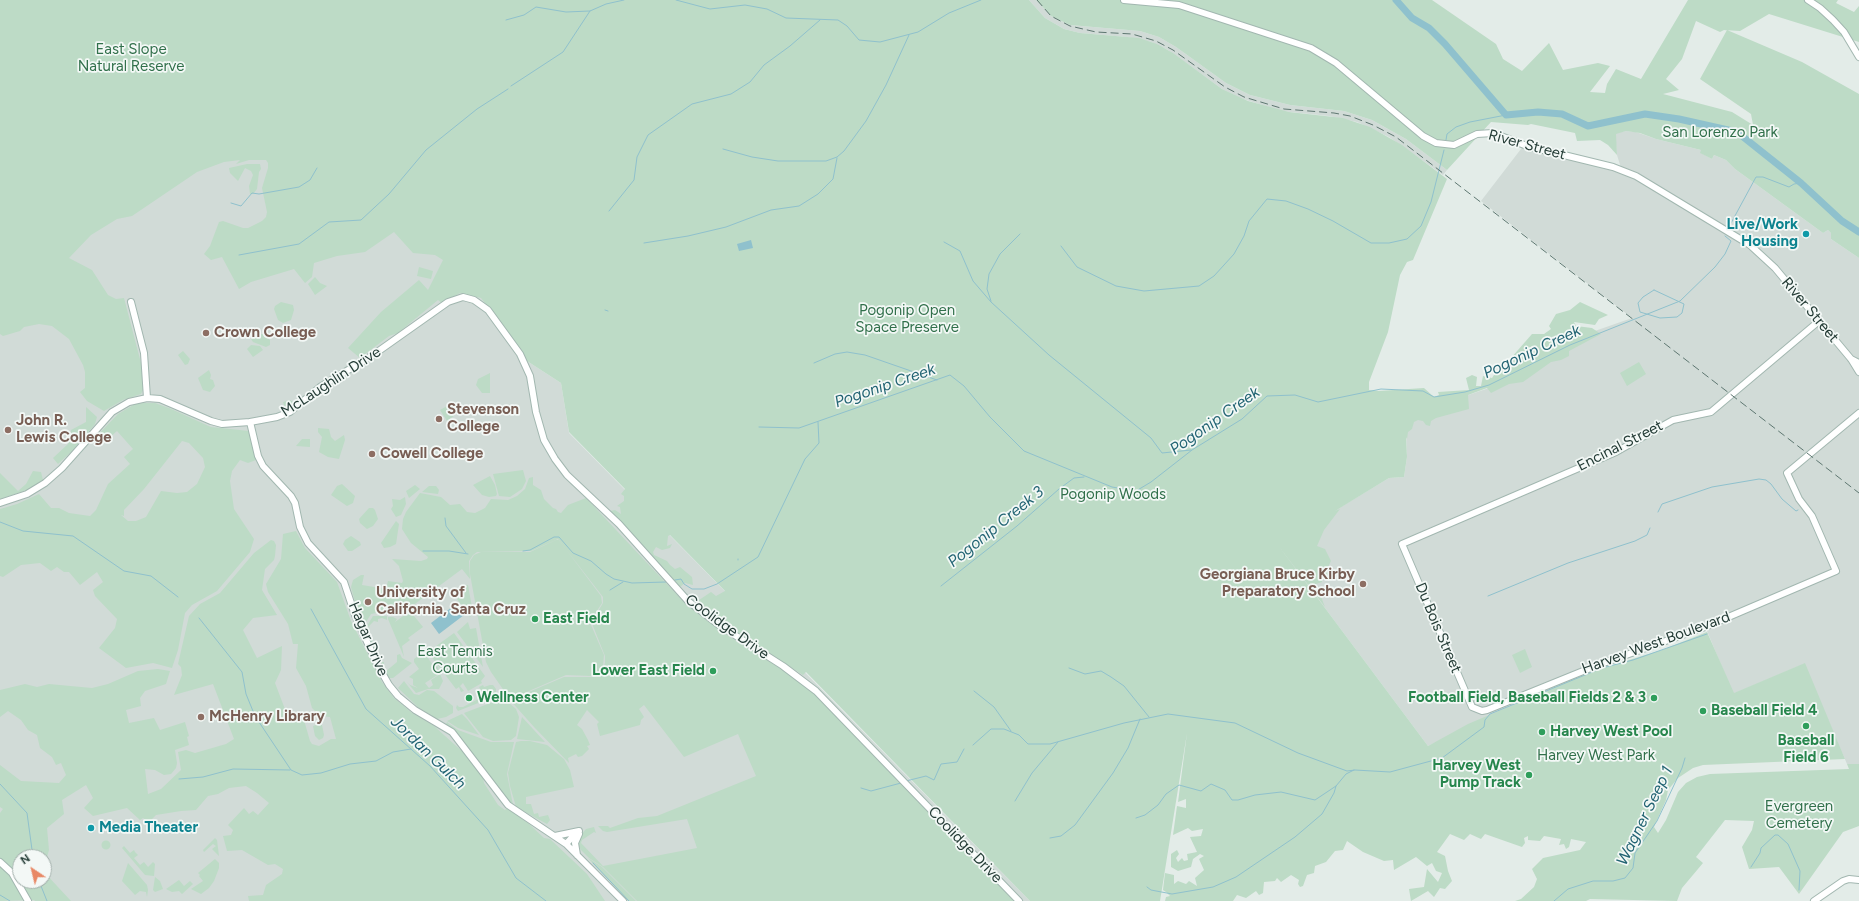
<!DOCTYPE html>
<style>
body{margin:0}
#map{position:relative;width:1859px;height:901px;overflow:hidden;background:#e3ece8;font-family:Figtree,sans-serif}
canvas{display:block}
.north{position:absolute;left:12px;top:849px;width:40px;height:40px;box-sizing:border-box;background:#f3f8f6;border:1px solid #a0ada9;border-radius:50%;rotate:325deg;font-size:11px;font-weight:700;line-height:16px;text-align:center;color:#243c36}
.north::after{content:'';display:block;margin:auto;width:14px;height:18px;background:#e88865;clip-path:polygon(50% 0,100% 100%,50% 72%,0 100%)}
</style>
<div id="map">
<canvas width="1859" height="901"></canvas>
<div class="north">N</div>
</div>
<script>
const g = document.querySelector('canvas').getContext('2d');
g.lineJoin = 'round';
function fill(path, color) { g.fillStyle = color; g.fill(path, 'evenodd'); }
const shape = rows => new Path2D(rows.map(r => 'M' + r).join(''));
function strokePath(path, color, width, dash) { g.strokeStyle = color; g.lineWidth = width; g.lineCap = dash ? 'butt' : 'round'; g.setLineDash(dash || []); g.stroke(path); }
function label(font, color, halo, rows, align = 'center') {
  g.font = font + ' Figtree,sans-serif'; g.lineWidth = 3.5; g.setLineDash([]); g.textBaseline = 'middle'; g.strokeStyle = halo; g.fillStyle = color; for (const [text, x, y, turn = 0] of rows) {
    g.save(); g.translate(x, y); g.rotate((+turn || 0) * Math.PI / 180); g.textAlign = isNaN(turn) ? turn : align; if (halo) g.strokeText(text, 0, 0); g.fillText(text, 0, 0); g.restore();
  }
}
fill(shape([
 [0,0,153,0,303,152,493,256,527,361,561,383,569,433,1030,901,0,901],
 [20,857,44,857,44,881,20,881],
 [1029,0,1036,0,1051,16,1070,25,1140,31,1159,37,1176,47,1226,83,1250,95,1290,105,1344,111,1372,120,1406,139,1447,170,1443,175,1389,137,1357,122,1329,116,1281,111,1240,98,1222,89,1168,50,1151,42,1126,37,1080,33,1064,29,1045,18],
 [1626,131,1636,132,1656,139,1701,150,1701,153,1712,159,1714,155,1726,160,1735,169,1823,233,1828,230,1831,233,1831,239,1859,258,1859,764,1847,764,1804,664,1733,694,1705,626,1555,687,1428,746,1278,545,1389,478,1404,477,1407,457,1406,431,1403,412,1448,402,1521,377,1592,332,1632,318,1481,201,1524,145,1621,168,1617,155,1615,133]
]), '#d1dbd7');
fill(shape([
 [0,0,1029,0,1045,18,1064,29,1080,33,1139,38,1157,44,1173,53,1222,89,1248,101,1289,112,1343,118,1370,127,1402,145,1447,179,1413,260,1407,262,1400,275,1388,332,1369,382,1369,390,1379,391,1424,388,1434,397,1439,395,1438,392,1469,390,1466,378,1472,375,1477,377,1476,386,1481,386,1483,376,1492,378,1494,375,1514,364,1511,358,1532,334,1544,334,1551,329,1549,326,1556,314,1570,310,1580,302,1608,315,1599,319,1595,325,1574,322,1576,326,1592,328,1601,334,1569,351,1569,356,1561,360,1551,362,1523,382,1509,384,1491,393,1487,388,1468,395,1469,409,1436,418,1431,421,1430,426,1426,425,1423,421,1418,420,1414,422,1412,429,1408,432,1407,439,1406,437,1407,457,1404,477,1389,478,1335,511,1340,509,1324,530,1317,546,1325,549,1331,561,1325,573,1329,572,1329,575,1322,578,1322,582,1316,584,1325,607,1278,545,1428,746,1468,724,1555,687,1596,670,1662,650,1707,632,1734,693,1805,663,1845,759,1703,765,1693,768,1678,778,1668,790,1666,800,1654,827,1658,833,1666,820,1678,792,1686,783,1697,777,1710,774,1849,769,1847,764,1859,764,1859,826,1843,832,1799,894,1779,867,1749,869,1742,847,1752,830,1754,821,1725,820,1696,857,1703,863,1682,888,1677,901,1590,899,1586,901,1515,901,1521,899,1534,887,1537,879,1532,869,1543,858,1580,850,1586,842,1571,839,1569,847,1566,849,1564,844,1559,845,1561,839,1544,836,1540,841,1528,840,1528,836,1524,838,1525,843,1522,847,1485,834,1481,839,1470,834,1464,840,1450,834,1437,852,1445,856,1448,871,1452,881,1445,889,1440,888,1434,897,1428,891,1411,901,1409,889,1424,887,1427,869,1438,882,1442,873,1436,871,1432,863,1427,866,1416,857,1394,870,1393,860,1384,861,1363,852,1347,841,1343,850,1335,851,1326,862,1315,866,1314,873,1307,875,1303,886,1300,887,1298,884,1299,880,1291,875,1281,882,1277,878,1275,881,1264,882,1263,893,1259,895,1256,891,1246,898,1237,895,1233,901,1165,901,1166,897,1170,896,1166,892,1163,890,1165,873,1174,875,1174,884,1178,881,1186,884,1189,881,1197,886,1195,878,1204,870,1199,859,1204,856,1200,854,1193,859,1191,867,1178,871,1171,867,1171,854,1177,850,1179,854,1176,858,1178,862,1182,858,1184,861,1188,860,1187,854,1197,852,1190,837,1201,836,1203,829,1192,831,1188,828,1173,835,1177,806,1186,808,1186,799,1178,802,1187,733,1160,901,1030,901,806,672,803,675,724,624,696,602,711,592,716,596,725,591,670,535,668,536,667,546,672,544,670,548,662,550,656,547,653,552,654,555,667,561,670,565,675,569,680,567,692,577,693,585,685,583,680,587,610,511,615,510,621,514,620,507,617,506,624,501,624,496,621,494,625,489,569,432,561,383,527,361,521,349,481,298,460,293,442,303,438,300,398,333,389,336,360,358,348,348,381,312,419,280,428,290,443,260,435,255,413,253,394,232,365,252,337,256,314,263,312,277,305,283,294,269,251,282,239,289,222,257,211,260,204,254,210,246,219,222,223,221,243,228,248,228,262,221,266,217,267,212,262,188,268,168,268,163,266,160,249,160,236,164,240,160,224,162,197,172,132,216,117,219,91,235,69,258,92,270,108,295,116,299,124,298,141,363,144,382,143,390,141,394,123,400,104,411,87,401,80,392,85,388,85,372,83,365,69,339,52,326,39,324,24,327,20,331,3,336,0,334],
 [1036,0,1432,0,1496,44,1503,59,1522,71,1549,43,1563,70,1598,63,1610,66,1590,92,1605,93,1607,84,1616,69,1641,79,1688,0,1838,0,1836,3,1854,12,1859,6,1859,42,1769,14,1740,31,1724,30,1720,32,1696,21,1682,59,1666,79,1679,90,1663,94,1732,112,1753,125,1751,114,1700,79,1727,30,1802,62,1859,94,1859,258,1831,239,1831,233,1828,230,1823,233,1735,169,1726,160,1714,155,1712,159,1700,153,1701,150,1656,139,1640,133,1626,131,1616,134,1617,155,1608,145,1600,140,1577,141,1575,133,1531,124,1528,125,1491,122,1447,170,1406,139,1372,120,1344,111,1290,105,1250,95,1226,83,1176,47,1159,37,1140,31,1070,25,1051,16],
 [247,164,260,164,261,169,259,172,257,189,253,194,250,194,249,186,253,175,251,171,245,168,238,181,230,173,229,168],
 [419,267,433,271,431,279,417,276],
 [315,277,320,283,327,286,315,295,308,284],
 [281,302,293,305,294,310,291,320,283,323,278,320,274,309,275,306],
 [256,334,263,334,270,340,270,345,266,347,253,342,251,339],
 [251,345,260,346,263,350,253,357,247,349],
 [183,351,190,359,188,364,185,365,178,355],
 [1639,362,1646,374,1627,386,1620,373],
 [209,370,211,375,210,379,213,380,215,386,210,392,203,390,198,378],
 [490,373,490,393,482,393,476,385,478,379],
 [290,400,296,404,286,410,283,402],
 [144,403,155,403,169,408,211,427,249,431,256,460,248,463,240,460,232,471,230,481,234,509,254,539,250,552,217,591,192,605,185,613,178,650,172,668,153,663,126,668,99,648,115,628,117,619,95,596,93,590,103,582,97,572,80,585,69,572,64,572,57,567,51,571,40,563,21,565,3,577,0,576,0,509,17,504,39,494,51,508,59,508,69,513,90,516,96,510,108,484,130,464,124,457,133,449,117,431,100,446,93,440,118,414,135,404],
 [182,441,189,443,203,458,205,467,197,484,187,492,177,493,161,491,146,517,136,521,128,521,121,515,124,516,124,510,144,489],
 [447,406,455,415,447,421,440,410],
 [86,407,97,417,95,424,72,451,58,464,53,458,68,444,71,437,71,430,86,422],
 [318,428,329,429,331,437,335,441,344,435,345,440,339,459,328,457,319,452,322,437,318,432],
 [302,439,310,439,310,447,296,446],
 [523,470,526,481,522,489,510,497,499,496,493,474],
 [33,471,41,472,43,480,27,490,0,499,0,473,18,491,26,484],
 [490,476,495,485,497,494,496,496,489,497,482,495,473,485],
 [533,477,533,485,541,490,544,499,553,508,556,509,558,512,561,513,568,505,586,498,680,598,698,614,727,635,789,674,812,692,1014,901,637,901,603,867,589,858,581,850,577,843,579,837,586,829,594,827,596,833,594,832,582,840,581,843,603,866,697,848,687,819,607,832,603,831,598,826,608,826,610,828,638,818,657,816,756,776,738,734,684,757,644,705,639,709,644,717,641,720,640,725,600,736,597,724,599,722,587,710,577,725,582,729,588,740,590,745,587,746,589,749,582,756,578,757,576,754,568,758,569,763,534,727,510,700,564,677,595,677,602,671,605,663,605,656,593,626,594,618,603,603,603,597,558,539,531,551,477,552,473,555,469,561,470,579,462,569,400,615,376,613,371,614,366,622,364,623,357,609,351,587,353,580,361,575,364,575,362,585,386,589,388,581,402,583,403,581,399,566,392,559,421,561,427,559,428,557,411,543,402,529,403,519,406,512,420,493,441,497,450,505,460,504,467,512,475,513,485,508,491,499,508,500,517,496,525,489,529,478],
 [342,484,355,496,353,503,347,506,331,495,337,486],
 [415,485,420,489,409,498,406,491],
 [429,486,436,486,439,490,438,494,422,492],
 [405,497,406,504,401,515,396,517,391,509,393,506,392,499,400,500],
 [369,508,373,508,375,510,378,519,373,526,367,529,360,523,359,519],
 [396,521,399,524,396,544,390,547,384,548,381,543],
 [296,531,305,548,337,582,351,621,382,682,394,698,412,713,434,726,465,754,483,777,484,783,498,805,505,810,507,808,529,824,544,838,550,839,587,874,605,901,249,901,248,896,263,895,266,885,282,874,283,869,275,864,268,865,242,850,227,851,223,836,231,835,233,830,228,825,244,808,249,814,253,811,258,815,269,803,257,793,246,786,229,788,218,794,208,796,196,810,181,811,156,815,149,822,143,818,140,820,127,808,93,816,84,808,93,798,86,785,62,800,64,814,47,828,49,850,44,868,44,857,20,857,20,881,44,881,44,872,71,901,35,901,34,900,0,901,0,813,3,809,0,807,0,765,21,781,59,783,66,775,61,763,56,765,52,757,40,748,37,735,28,730,21,720,8,711,0,717,0,690,25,684,37,687,49,684,92,688,108,684,138,671,158,669,170,671,166,684,145,691,140,698,141,706,126,710,129,723,154,718,160,730,185,722,189,736,187,737,189,745,175,750,177,763,176,768,171,774,164,775,155,770,145,769,148,794,161,789,181,770,178,752,186,750,195,753,226,744,234,739,213,684,174,695,182,675,181,667,178,664,189,616,200,604,220,593,254,553,271,540,274,541,276,545,275,556,274,560,265,569,262,590,277,615,253,618,243,630,257,658,282,646,281,670,275,683,288,717,296,722,304,720,310,741,312,744,319,746,331,739,336,739,330,717,320,716,312,708,306,686,296,668,298,644,293,644,288,624,268,592,266,584,281,559,283,534],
 [351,536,360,542,361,545,352,551,348,551,343,544,345,540],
 [556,540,559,540,601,596,602,603,593,617,591,625,604,655,603,666,598,673,592,676,566,675,515,697,511,697,507,695,491,672,486,662,470,574,470,561,474,555,481,552,530,552],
 [466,585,468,585,473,613,470,617,457,599,463,594,461,594,458,590,462,586,463,588,466,588],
 [410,611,423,627,408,638,410,640,402,646,404,657,388,619,388,617,393,617,397,619,395,622],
 [373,616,387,616,387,620,382,618,378,619,378,622,374,621,368,627,367,626],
 [468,622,470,629,476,628,483,667,457,632],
 [367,627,370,630,368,631,381,662,384,662,384,664,379,663,366,629],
 [454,633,485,676,481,681,482,683,468,691,463,683,460,686,464,691,461,692,459,687,456,689,428,652],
 [1525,649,1532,667,1520,673,1512,655],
 [424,652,432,664,438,667,439,674,425,683,429,688,433,685,431,680,440,674,443,681,439,689,428,689,416,693,407,682,410,685,418,688,413,685,413,679,409,677,419,669,414,662,414,659],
 [400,654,402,658,412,663,393,678,389,678,385,672,397,662,397,655],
 [404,681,414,694,419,695,427,690,434,691,453,706,453,713,446,717,437,719,418,707,398,688],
 [483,685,484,687,490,685,493,685,496,689,496,696,458,711,456,708,457,705,459,707,463,707,484,696,479,687],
 [500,695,516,709,519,717,516,736,511,740,493,741,483,737,464,713,493,702],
 [462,714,467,719,479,735,458,728,447,721],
 [522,717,545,742,517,739],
 [447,722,458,730,491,742,514,742,507,774,513,805,497,789,461,738,446,724],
 [319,724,322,725,324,735,323,738,319,740,315,736,313,726],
 [521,741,530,741,547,745,564,759,570,770,574,787,526,797,526,804,531,804,534,814,538,813,539,817,548,815,550,820,547,824,516,807,510,786,508,773,516,742],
 [215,838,217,840,219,856,212,849,216,846,213,844,204,852,203,850],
 '101.5 845a4.5 4.5 0 1 1 9 0a4.5 4.5 0 1 1-9 0Z',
 [124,846,130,853,134,850,135,852,138,855,134,858,140,865,144,862,148,867,153,862,155,864,154,876,145,875,122,848],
 [588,858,602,867,636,901,628,901],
 [215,859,219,863,219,868,214,881,209,888,201,894,191,889,203,881,199,876,200,875,198,873],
 [128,863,147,885,148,890,147,897,146,892,140,891,135,895,122,881],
 [155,877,160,881,163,889,155,892,153,890],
 [179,880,184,886,190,881,193,884,182,894,179,891,172,892,166,889]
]), '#bddbc6');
fill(shape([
 [751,240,753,248,739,251,737,244],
 [456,604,464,615,439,634,431,623]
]), '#8fc1cd');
strokePath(shape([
 [676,0,710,9,745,5,767,9,786,18,838,20,847,26,859,40,880,42,918,32,949,13,981,0],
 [506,20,524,15,536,7,566,12,590,11,606,4,624,0],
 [511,86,563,52,590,11],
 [1446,140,1447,134,1456,127,1470,122,1506,115],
 [723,149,752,157,778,161,826,161,837,157,844,151,866,121,886,85,909,35],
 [231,203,241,206,252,193,259,194,299,187,310,180,317,168],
 [609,211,634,180,637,157,648,135,692,104,731,94,750,82,764,65,790,46,820,20],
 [1730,225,1756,177,1763,177,1789,187,1794,184,1801,183],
 [944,242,960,251,973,281,991,302,1049,355,1151,438,1162,453,1191,450],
 [644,243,688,236,726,227,771,210,799,206,818,194,833,179,837,158],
 [1061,246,1077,267,1116,286,1144,291,1199,286,1214,276,1234,254,1244,236,1249,221,1267,199,1286,201,1308,209,1333,221,1371,243,1389,243,1407,239,1421,226,1431,202,1444,150],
 [239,255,299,244,329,222,361,220,389,194,426,150,477,109,508,89],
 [1654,290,1684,304,1682,313,1677,317,1660,318,1640,312,1638,303,1643,297,1654,290],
 [991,301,987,289,989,274,1000,254,1020,234],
 [605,310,608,311],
 [814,363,835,354,847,352,865,355,937,380],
 [759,427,799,428,950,375,964,386,990,417,1024,451,1112,487,1136,491,1151,482,1192,450,1242,419,1267,396,1295,395,1318,402,1381,389,1423,391,1434,397,1465,392,1489,385,1570,345,1680,301,1715,267,1725,254,1731,241,1725,236],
 [1658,512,1662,504,1712,487,1759,479,1766,480,1771,484,1782,499,1796,511,1798,510],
 [445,518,446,526,466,553],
 [0,522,23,531,73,536,124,571,151,576,178,597],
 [423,551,449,551,468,554],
 [523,551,530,550,554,537,559,537,573,553,591,561,606,574,614,579,632,583,666,582],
 [738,560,738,559],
 [675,580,681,579,684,584,692,589,704,589,717,584,758,557,805,459,819,443,818,422],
 [941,586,1017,526,1059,489,1074,478,1084,477],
 [610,590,623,582],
 [1488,596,1568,563,1635,541,1647,535,1650,528],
 [311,609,366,709,430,766,488,830,516,878,546,901],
 [199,618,242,672,246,694,255,716,291,770,302,775,321,773,350,764,376,761,393,752,411,749],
 [1069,668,1085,674,1101,671,1111,677,1124,686,1149,717],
 [974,691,994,707,1011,731],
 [973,745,991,729,1004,729,1019,735,1028,744,1050,744,1124,723,1168,714,1235,723,1298,753,1347,771,1355,770,1390,772,1442,758,1484,727,1485,720,1490,714,1602,668,1633,660,1707,634],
 [179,779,203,777,233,769,290,770],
 [906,781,926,776,934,780,941,764,957,762,964,749],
 [0,784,27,813,33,857],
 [861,788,871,791,901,783],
 [1015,801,1032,773,1058,742],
 [1136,818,1145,815,1158,805,1166,794,1179,785,1201,791,1211,784,1225,790,1232,800,1238,800,1255,795,1281,792,1315,800,1336,786],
 [1050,838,1061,836,1075,825,1113,773,1128,748,1140,719],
 [593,863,629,901],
 [1751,867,1760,853,1761,848,1775,835,1778,835,1788,844,1800,871,1799,890],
 [39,881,47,901],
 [1147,887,1151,890,1172,894,1213,887,1236,877,1295,837,1322,814,1334,793,1336,786,1346,774,1354,770],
 [0,895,10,901],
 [1554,901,1568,889,1593,881,1613,881,1625,878,1633,868,1635,853,1657,821,1667,800,1682,768,1685,758]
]), '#8fc1cd', 1);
strokePath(shape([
 [1396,0,1412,18,1429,28,1445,44,1506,115,1538,112,1562,114,1588,126,1645,114,1679,119,1737,132,1801,183,1842,221,1859,232]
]), '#8fc1cd', 7);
const secondary = shape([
 [1124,0,1179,5,1311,48,1336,63,1423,136,1436,143,1454,145,1477,134,1493,133,1527,146,1613,167,1636,176,1750,245,1775,268,1851,359,1859,372],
 [1808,0,1820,8,1833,20,1844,32,1859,57],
 [131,302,144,353,147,398],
 [1819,321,1711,412,1673,420,1616,452,1402,544,1472,707,1482,711,1487,710,1598,665,1705,627,1836,571,1812,516,1799,499,1787,473,1859,413],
 [1851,359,1859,363],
 [250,422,258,456,263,466,291,496,295,503,300,527,308,543,344,582,355,615,377,664,389,685,398,696,415,710,452,732,508,805,566,844,623,901],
 [0,503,27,494,45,483,62,468,112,412,129,402,147,398,160,399,211,421,222,424,250,422,277,417,290,412,320,387,373,355,448,302,463,297,474,300,488,310,520,354,530,376,536,412,544,440,555,459,567,475,619,524,688,601,719,625,783,666,816,691,1019,901],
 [555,836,579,831],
 [566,844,577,832],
 [577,855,575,843,579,834],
 [0,862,12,873,28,901],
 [1814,901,1843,881,1849,879,1859,880]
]);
strokePath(secondary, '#a2b7b0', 8);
strokePath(secondary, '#fff', 6);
strokePath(shape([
 [1037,0,1051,16,1070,26,1096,32,1132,34,1156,41,1173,50,1225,87,1244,97,1284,109,1334,113,1350,116,1373,125,1396,137,1859,493]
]), '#5e7771', 1, [8, 4]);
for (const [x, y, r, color] of [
 [1806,234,4,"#0f9aa8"],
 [206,333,4,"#8d6e63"],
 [439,419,4,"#8d6e63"],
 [8,430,4,"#8d6e63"],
 [372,454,4,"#8d6e63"],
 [1363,584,4,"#8d6e63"],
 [368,602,4,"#8d6e63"],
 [535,619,4,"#2e9e5b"],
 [713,671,4,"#2e9e5b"],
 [469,698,4,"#2e9e5b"],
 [1654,698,4,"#2e9e5b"],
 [1703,711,4,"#2e9e5b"],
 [201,717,4,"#8d6e63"],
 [1806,726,4,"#2e9e5b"],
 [1542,732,4,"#2e9e5b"],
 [1529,775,4,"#2e9e5b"],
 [91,828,4,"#0f9aa8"]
]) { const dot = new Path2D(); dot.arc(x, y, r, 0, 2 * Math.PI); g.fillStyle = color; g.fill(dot); strokePath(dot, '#f3f8f6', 1.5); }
label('15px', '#31704b', '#f3f8f6', [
 ["East Slope",131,50],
 ["Natural Reserve",131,67],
 ["San Lorenzo Park",1720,133],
 ["Pogonip Open",907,311],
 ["Space Preserve",907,328],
 ["Pogonip Woods",1113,495],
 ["East Tennis",455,652],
 ["Courts",455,669],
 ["Harvey West Park",1596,756],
 ["Evergreen",1799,807],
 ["Cemetery",1799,824]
]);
label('15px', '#243c36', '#f3f8f6', [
 ["River Street",1527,145,15],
 ["River Street",1810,310,50],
 ["McLaughlin Drive",331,382,-33],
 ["Encinal Street",1620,446,-27],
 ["Coolidge Drive",727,627,36],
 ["Du Bois Street",1438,628,67],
 ["Hagar Drive",368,639,67],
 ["Harvey West Boulevard",1656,643,-20],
 ["Coolidge Drive",965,845,46]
]);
label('bold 15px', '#0d838f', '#f3f8f6', [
 ["Live/Work",1798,225],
 ["Housing",1798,242],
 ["Media Theater",99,828,"left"]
], 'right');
label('bold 15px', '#785e54', '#f3f8f6', [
 ["Crown College",214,333],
 ["Stevenson",447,410],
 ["College",447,427],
 ["John R.",16,421],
 ["Lewis College",16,438],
 ["Cowell College",380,454],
 ["Georgiana Bruce Kirby",1355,575,"right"],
 ["Preparatory School",1355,592,"right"],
 ["University of",376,593],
 ["California, Santa Cruz",376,610],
 ["McHenry Library",209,717]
], 'left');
label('bold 15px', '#27864d', '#f3f8f6', [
 ["East Field",543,619],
 ["Lower East Field",705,671,"right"],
 ["Wellness Center",477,698],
 ["Football Field, Baseball Fields 2 & 3",1646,698,"right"],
 ["Baseball Field 4",1711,711],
 ["Harvey West Pool",1550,732],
 ["Baseball",1806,741,"center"],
 ["Field 6",1806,758,"center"],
 ["Harvey West",1521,766,"right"],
 ["Pump Track",1521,783,"right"]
], 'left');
label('italic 16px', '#226473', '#f3f8f6', [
 ["Pogonip Creek",1532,352,-25],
 ["Pogonip Creek",885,386,-19],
 ["Pogonip Creek",1215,421,-35],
 ["Pogonip Creek 3",996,527,-39],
 ["Jordan Gulch",428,753,44],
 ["Wagner Seep 1",1645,816,-64]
]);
</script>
